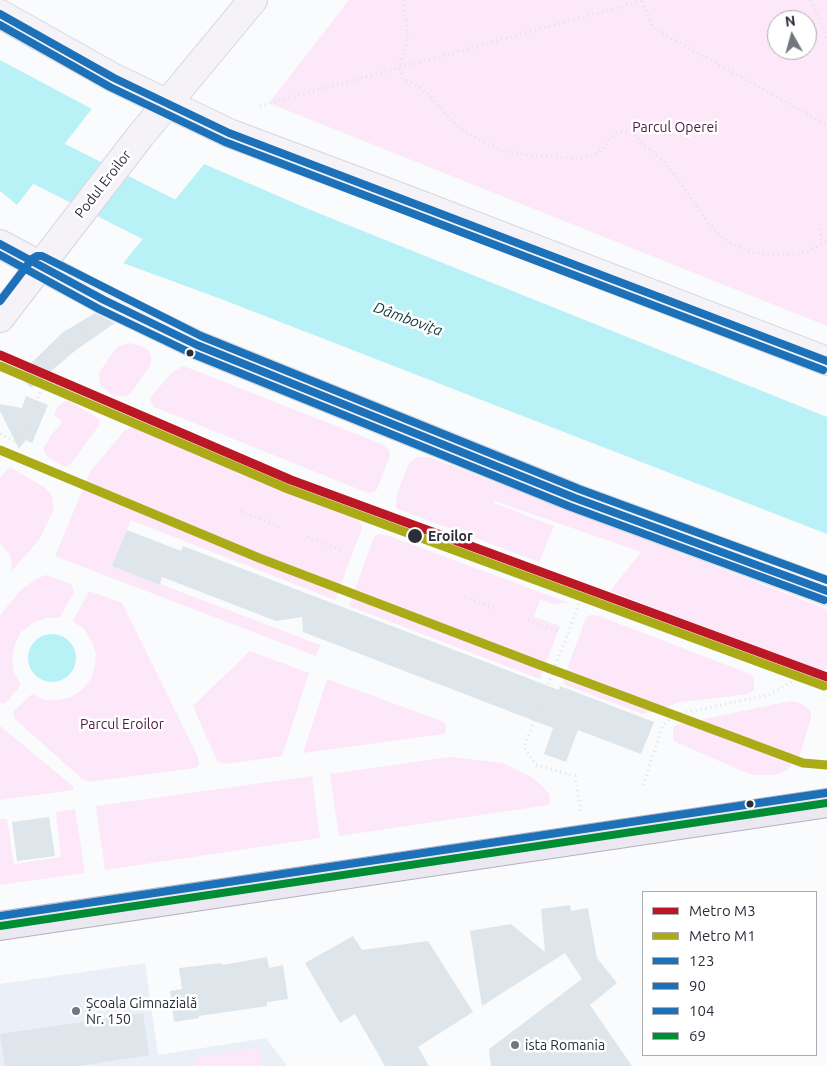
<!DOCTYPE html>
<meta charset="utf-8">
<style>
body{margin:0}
#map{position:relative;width:827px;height:1066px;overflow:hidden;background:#f9fbfd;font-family:Ubuntu,sans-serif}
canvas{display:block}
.legend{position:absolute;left:642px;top:891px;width:175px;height:165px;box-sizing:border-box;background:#fff;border:1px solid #aaabaf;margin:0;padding:6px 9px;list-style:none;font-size:15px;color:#2a2e38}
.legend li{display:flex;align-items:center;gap:10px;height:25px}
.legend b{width:25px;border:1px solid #aaabaf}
.north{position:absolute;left:767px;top:10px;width:50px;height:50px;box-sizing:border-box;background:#fff;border:1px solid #aaabaf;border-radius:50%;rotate:353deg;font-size:14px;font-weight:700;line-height:20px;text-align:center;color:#2a2e38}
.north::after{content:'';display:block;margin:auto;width:18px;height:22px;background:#72767d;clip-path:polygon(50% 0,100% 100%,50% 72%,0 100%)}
</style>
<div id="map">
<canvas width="827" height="1066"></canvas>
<ul class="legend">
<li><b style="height:6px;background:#bc1725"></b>Metro M3</li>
<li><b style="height:6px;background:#aaab16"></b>Metro M1</li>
<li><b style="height:6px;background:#1d71b8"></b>123</li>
<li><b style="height:6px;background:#1d71b8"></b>90</li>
<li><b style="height:6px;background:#1d71b8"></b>104</li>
<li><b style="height:6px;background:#008d36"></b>69</li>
</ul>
<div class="north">N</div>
</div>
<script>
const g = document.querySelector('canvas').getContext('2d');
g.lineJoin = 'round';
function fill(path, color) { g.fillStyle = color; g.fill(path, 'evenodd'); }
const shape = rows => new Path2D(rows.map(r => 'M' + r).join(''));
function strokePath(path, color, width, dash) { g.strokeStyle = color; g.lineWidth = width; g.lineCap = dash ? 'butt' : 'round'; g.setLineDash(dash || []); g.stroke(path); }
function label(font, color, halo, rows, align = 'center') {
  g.font = font + ' Ubuntu,sans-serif'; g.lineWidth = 5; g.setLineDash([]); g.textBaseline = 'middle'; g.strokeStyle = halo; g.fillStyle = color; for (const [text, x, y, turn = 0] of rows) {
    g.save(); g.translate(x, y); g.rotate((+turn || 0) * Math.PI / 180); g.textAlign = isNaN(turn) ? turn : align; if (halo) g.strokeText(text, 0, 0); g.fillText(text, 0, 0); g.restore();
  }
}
fill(shape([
 [145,963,158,1055,266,1038,287,1066,0,1066,0,984]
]), '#ebeff7');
fill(shape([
 [349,0,827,0,827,326,269,103],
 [777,20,807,20,807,50,777,50],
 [130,343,143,347,148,350,151,355,151,364,131,393,126,396,114,396,102,387,99,381,99,375,101,370,114,351,119,346],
 [181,367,186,367,382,444,389,450,390,456,376,491,368,493,154,407,150,400,152,395,172,373],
 [66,401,70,401,99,419,100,424,70,465,64,467,48,457,44,452,44,448,52,434,61,424,61,421,54,415,57,407],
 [135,427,358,519,362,528,335,600,131,520,113,566,320,645,316,656,57,557,56,554,90,472,124,431,129,428],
 [418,457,429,457,824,608,827,610,827,664,826,669,822,672,816,671,765,650,610,591,641,552,495,501,494,503,554,526,539,562,398,509,396,507,397,494,409,463],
 [10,467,44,487,52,496,54,509,39,540,11,572,12,563,10,555,0,543,0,478],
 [379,534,389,536,569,603,554,604,540,600,534,617,560,626,540,679,349,606,374,537],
 [46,575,71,584,74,592,60,617,46,618,33,623,21,632,15,644,12,659,14,673,21,685,6,703,2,704,0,702,0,615,21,590,36,579],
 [89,591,122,603,198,757,199,765,195,768,89,782,81,778,15,719,13,712,32,694,45,700,59,700,71,697,82,690,91,679,95,666,96,653,91,640,84,629,73,621],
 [590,615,599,616,750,674,754,679,754,690,748,694,681,702,643,714,565,685,563,680,586,618],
 [250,651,309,673,282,756,225,764,217,761,193,706],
 [327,679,444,722,446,726,446,732,444,734,303,753],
 [791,701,802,704,811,712,811,718,798,761,784,772,773,775,756,775,747,773,676,742,673,739,673,727,680,724],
 [0,726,73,786,73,790,0,800],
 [449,757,503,763,533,778,542,786,549,794,550,803,548,805,339,836,330,774],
 [312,776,320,838,105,870,96,806],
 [75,809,85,873,0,885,0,819,7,819,14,864,61,857,56,812],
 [259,1047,262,1066,196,1066,195,1057]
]), '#fce8f8');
fill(shape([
 [0,60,92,109,17,205,0,191],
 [204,164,313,211,827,417,827,534,221,299,123,263],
 '28 658a24 24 0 1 1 48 0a24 24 0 1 1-48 0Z'
]), '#b8f2f7');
fill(shape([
 [92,109,94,111,19,206,17,205],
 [202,162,204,164,123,263,121,262]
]), '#f9fbfd');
strokePath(shape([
 [0,139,184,232,223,247]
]), '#b8f2f7', 50);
fill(shape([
 [95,313,115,323,76,350,31,388,19,375,62,333],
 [26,396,48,405,32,443,26,440,19,449,0,411,0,404,22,408],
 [127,530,181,551,183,546,559,690,560,686,654,722,641,754,578,730,566,762,544,754,553,728,303,632,302,617,276,621,162,577,160,585,112,566],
 [49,817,55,856,17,861,12,822],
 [570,905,571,911,588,908,597,958,617,983,590,1005,632,1066,491,1066,489,1049,582,979,565,953,482,1006,470,931,511,924,545,952,541,909],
 [353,936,362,950,428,941,473,1012,418,1047,429,1066,385,1066,355,1014,340,1023,305,963],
 [267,957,269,968,283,965,288,999,267,1002,267,1006,199,1016,199,1018,174,1022,170,991,182,989,179,968,222,963,222,965],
 [143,1013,149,1055,79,1066,5,1066,0,1034]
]), '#dee6ec');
const secondary = shape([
 [0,14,114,78,229,133,408,200,827,361],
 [0,244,104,300,197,345,575,498,827,591],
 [0,318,141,135,253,0]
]);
const primary = shape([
 [0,926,827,803]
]);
strokePath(secondary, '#d5d8de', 30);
strokePath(primary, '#b5b0bf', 30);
strokePath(shape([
 [403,0,408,37,399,68,403,79,417,85,428,94,446,115,462,130,500,150,527,155,579,159,594,155,605,147,610,138,619,132,632,132,645,146,662,159,676,176,706,220,720,236,737,246,755,253,792,255,808,251,827,241],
 [810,0,827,38],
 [642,1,653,28,827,125],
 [260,106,645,0],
 [820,229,822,244],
 [24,370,68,389],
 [0,434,19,443,55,357,87,330,91,324],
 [241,511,280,527],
 [307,537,341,550],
 [465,597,497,609],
 [528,620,557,631],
 [643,785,663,725,672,717,682,713,769,695,800,677],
 [581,811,575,776,536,765,524,747,584,591]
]), '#e1e2e3', 3, [1, 4]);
strokePath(secondary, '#f5f3f8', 28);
strokePath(primary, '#ece8f1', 28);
strokePath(shape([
 [0,14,114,78,229,133,827,361],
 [0,244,104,300,197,345,575,498,827,591]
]), '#1d71b8', 8);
strokePath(shape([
 [0,25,110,87,225,142,823,370],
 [0,255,99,309,193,354,571,507,824,600]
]), '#1d71b8', 8);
strokePath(shape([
 [0,301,32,259,37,256,42,256,201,336,579,489,827,580],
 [0,916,826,793]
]), '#1d71b8', 8);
strokePath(shape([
 [0,926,827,803]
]), '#008d36', 8);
strokePath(shape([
 [0,355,291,480,827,677]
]), '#bc1725', 9);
strokePath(shape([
 [0,366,288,489,824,686],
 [0,450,259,558,537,664,803,763,827,765]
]), '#aaab16', 9);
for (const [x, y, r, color] of [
 [190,353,4.5,"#2a2e38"],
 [415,536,8,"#2a2e38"],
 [750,804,4.5,"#2a2e38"],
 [76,1011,5,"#72767d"],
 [515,1045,5,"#72767d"]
]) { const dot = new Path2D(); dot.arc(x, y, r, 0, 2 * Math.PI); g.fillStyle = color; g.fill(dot); strokePath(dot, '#fff', 2); }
label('14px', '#521647', '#fff', [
 ["Parcul Operei",675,127],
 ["Parcul Eroilor",122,724]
]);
label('14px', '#2a2e38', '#fff', [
 ["Podul Eroilor",103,184,-52]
]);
label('bold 14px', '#2a2e38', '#fff', [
 ["Eroilor",428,536]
], 'left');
label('14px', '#2a2e38', '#fff', [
 ["Școala Gimnazială",86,1003],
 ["Nr. 150",86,1019],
 ["ista Romania",525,1045]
], 'left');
label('italic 15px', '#0d3638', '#fff', [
 ["Dâmbovița",408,319,20]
]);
</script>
